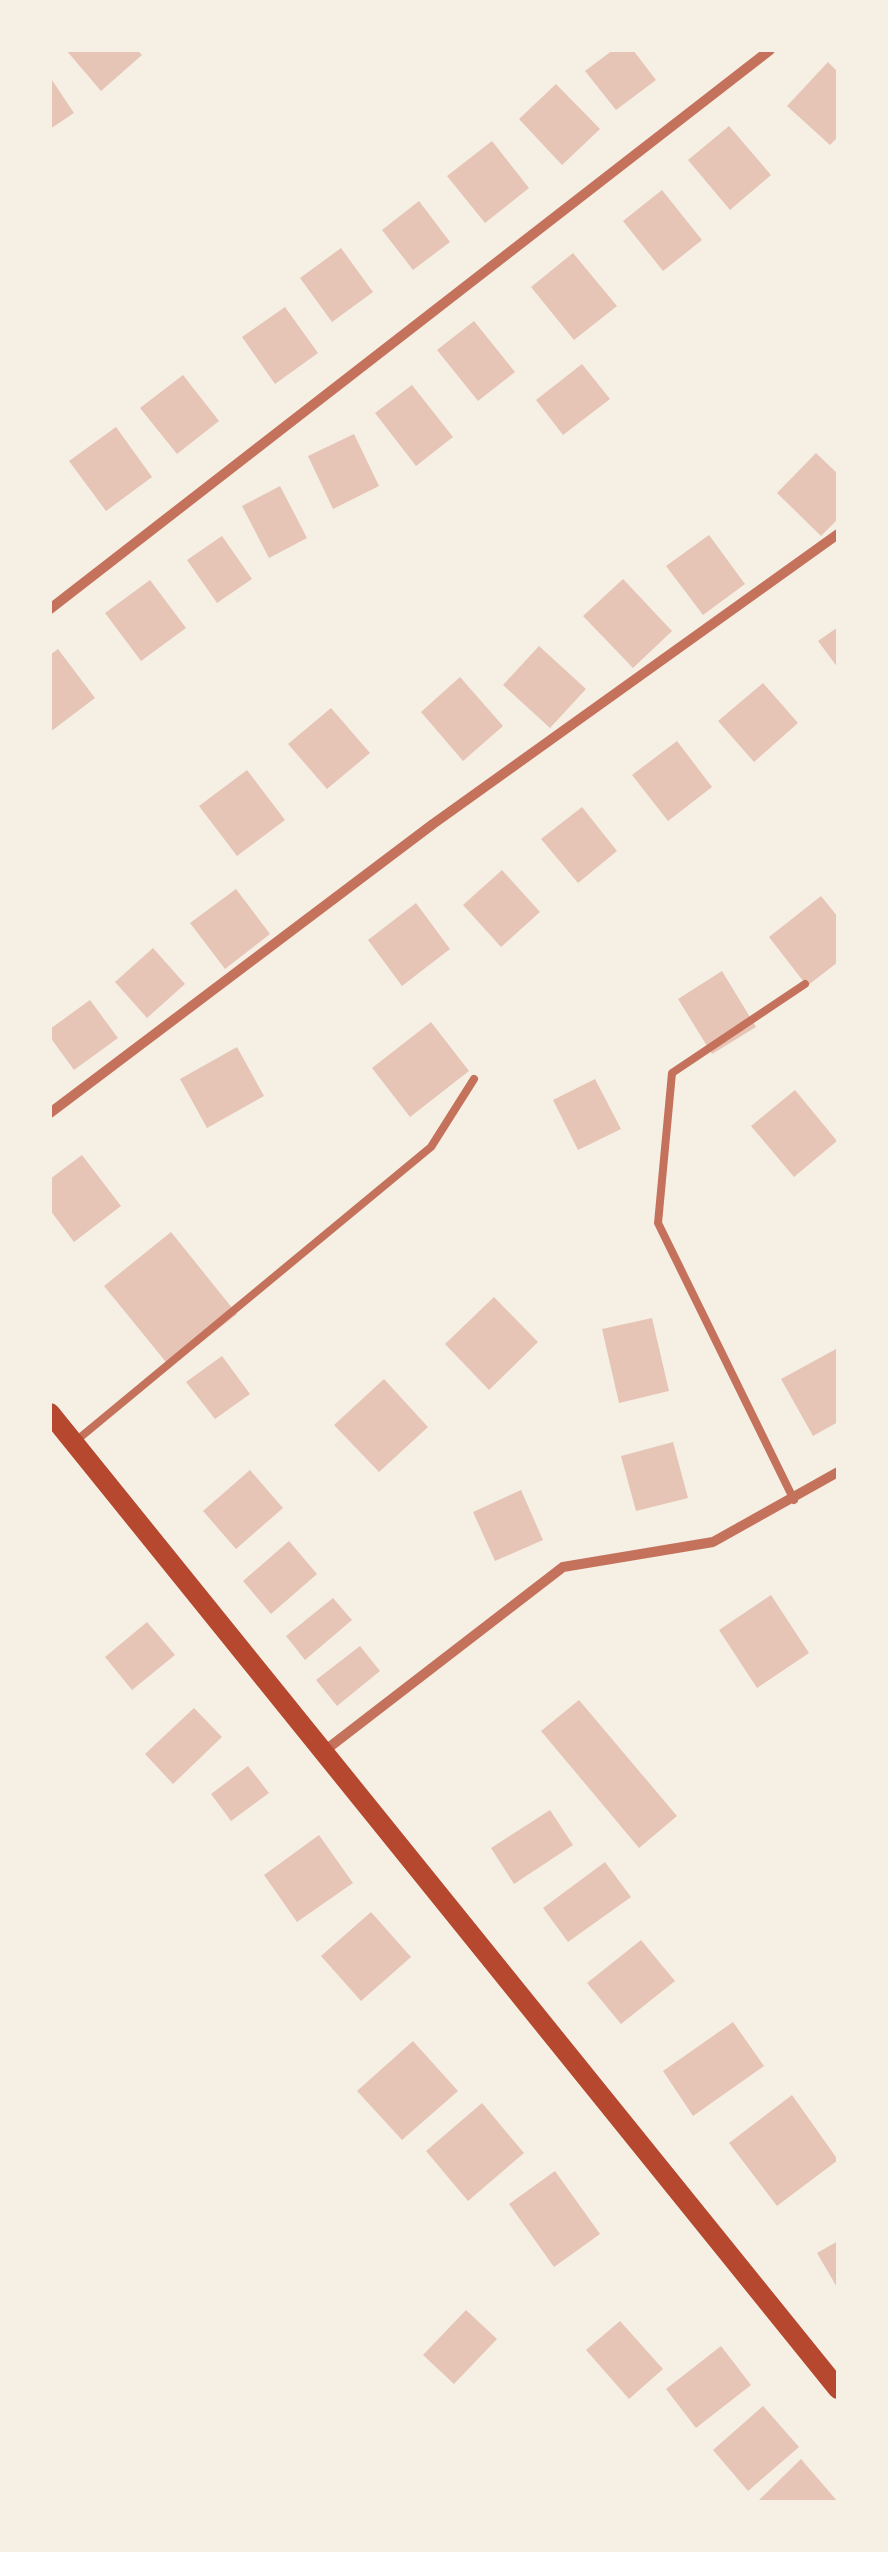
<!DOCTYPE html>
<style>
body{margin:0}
#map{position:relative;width:888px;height:2552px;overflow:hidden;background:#f6efe4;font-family:"Golos Text",sans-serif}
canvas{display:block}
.frame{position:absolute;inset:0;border:52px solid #f6efe4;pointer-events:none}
</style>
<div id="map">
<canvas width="888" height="2552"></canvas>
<div class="frame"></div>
</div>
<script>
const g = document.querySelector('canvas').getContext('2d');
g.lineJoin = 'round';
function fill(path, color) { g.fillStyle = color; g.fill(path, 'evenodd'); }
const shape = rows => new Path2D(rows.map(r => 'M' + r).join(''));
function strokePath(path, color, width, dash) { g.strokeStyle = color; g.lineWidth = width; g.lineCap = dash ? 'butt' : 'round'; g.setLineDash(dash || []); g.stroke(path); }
fill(shape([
 [66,50,137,50,142,55,101,91],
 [613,50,633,50,656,80,616,110,585,71],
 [828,62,838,72,838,137,830,145,787,106],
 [50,77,74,113,50,129],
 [556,84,600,129,562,165,519,119],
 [729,126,771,175,730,210,688,160],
 [492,141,529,188,485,223,447,176],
 [662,190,702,240,663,271,623,221],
 [419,201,450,242,413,270,382,230],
 [341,248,373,292,332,322,300,278],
 [573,253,617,306,574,340,531,287],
 [285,307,318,353,275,384,242,337],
 [474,321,515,372,478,401,437,350],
 [582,364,610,399,563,435,536,400],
 [183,375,219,421,177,454,140,408],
 [412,385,453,437,416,466,375,413],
 [116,427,152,477,106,511,69,461],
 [354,434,379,486,333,509,308,456],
 [816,453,838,474,838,519,821,536,777,493],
 [280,486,307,538,269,558,242,506],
 [709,535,745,584,703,615,666,566],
 [222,536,252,579,217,603,187,560],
 [623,579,672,631,633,668,583,616],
 [150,580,186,628,141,661,105,613],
 [838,627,838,668,818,641],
 [539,646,586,689,550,728,503,685],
 [58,649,95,698,50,732,50,655],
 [460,677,503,726,463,761,421,712],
 [763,683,798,723,754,762,718,721],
 [331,708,370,753,327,789,288,744],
 [677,741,712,787,668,821,632,775],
 [247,770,285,820,237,856,199,806],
 [582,807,617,851,578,883,541,839],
 [502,870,540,912,501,947,463,905],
 [236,889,270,934,225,969,190,923],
 [821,896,838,917,838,962,807,986,769,937],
 [416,903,450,949,402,986,368,940],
 [153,948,185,984,147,1018,115,982],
 [722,971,756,1027,712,1054,678,999],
 [90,1000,118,1038,74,1070,50,1037,50,1029],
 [431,1022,469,1071,410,1117,372,1068],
 [237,1047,264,1096,207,1128,180,1079],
 [595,1079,621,1129,578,1150,553,1100],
 [795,1090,837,1141,794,1177,751,1126],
 [82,1155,121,1206,74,1242,50,1210,50,1179],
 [171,1232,237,1314,170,1367,104,1286],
 [494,1297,538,1342,489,1390,445,1344],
 [652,1318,669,1391,619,1403,602,1329],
 [838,1348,838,1422,813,1436,781,1379],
 [222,1356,250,1394,215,1419,186,1382],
 [384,1379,428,1427,379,1472,334,1425],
 [673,1442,688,1498,636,1511,621,1456],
 [250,1470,283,1508,236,1549,203,1511],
 [521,1490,543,1540,495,1561,473,1512],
 [289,1541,317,1574,271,1614,243,1581],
 [771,1595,809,1653,757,1688,719,1630],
 [333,1598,352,1620,305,1660,286,1636],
 [147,1622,175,1655,132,1690,105,1657],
 [360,1646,380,1671,337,1706,316,1680],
 [579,1700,677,1816,639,1848,541,1731],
 [194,1708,222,1737,173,1784,145,1754],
 [248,1766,269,1793,231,1821,211,1794],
 [550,1810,573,1845,514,1884,491,1848],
 [319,1835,353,1883,297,1922,264,1875],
 [605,1862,631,1897,568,1942,543,1908],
 [371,1912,411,1957,361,2001,321,1956],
 [641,1940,675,1981,621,2024,587,1983],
 [733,2022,764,2066,693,2116,663,2071],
 [413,2041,458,2091,402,2140,357,2091],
 [792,2095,838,2160,777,2206,729,2143],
 [482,2103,524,2153,468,2201,426,2151],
 [555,2171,600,2234,554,2267,509,2204],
 [838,2241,838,2289,817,2253],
 [466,2310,497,2339,454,2384,423,2355],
 [620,2321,663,2369,629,2399,586,2350],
 [721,2346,751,2385,696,2428,666,2389],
 [763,2406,799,2447,748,2491,713,2450],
 [801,2459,838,2502,757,2502]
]), '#e6c5b7');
strokePath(shape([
 [77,1440,431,1147,474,1079],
 [794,1500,658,1223,672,1073,805,984]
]), '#c5725c', 8);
strokePath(shape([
 [50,609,770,50],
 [50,1113,433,824,838,534],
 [323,1752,563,1567,713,1542,838,1472]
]), '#c5725c', 10);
strokePath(shape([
 [50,1413,838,2389]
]), '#b5482f', 20);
</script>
